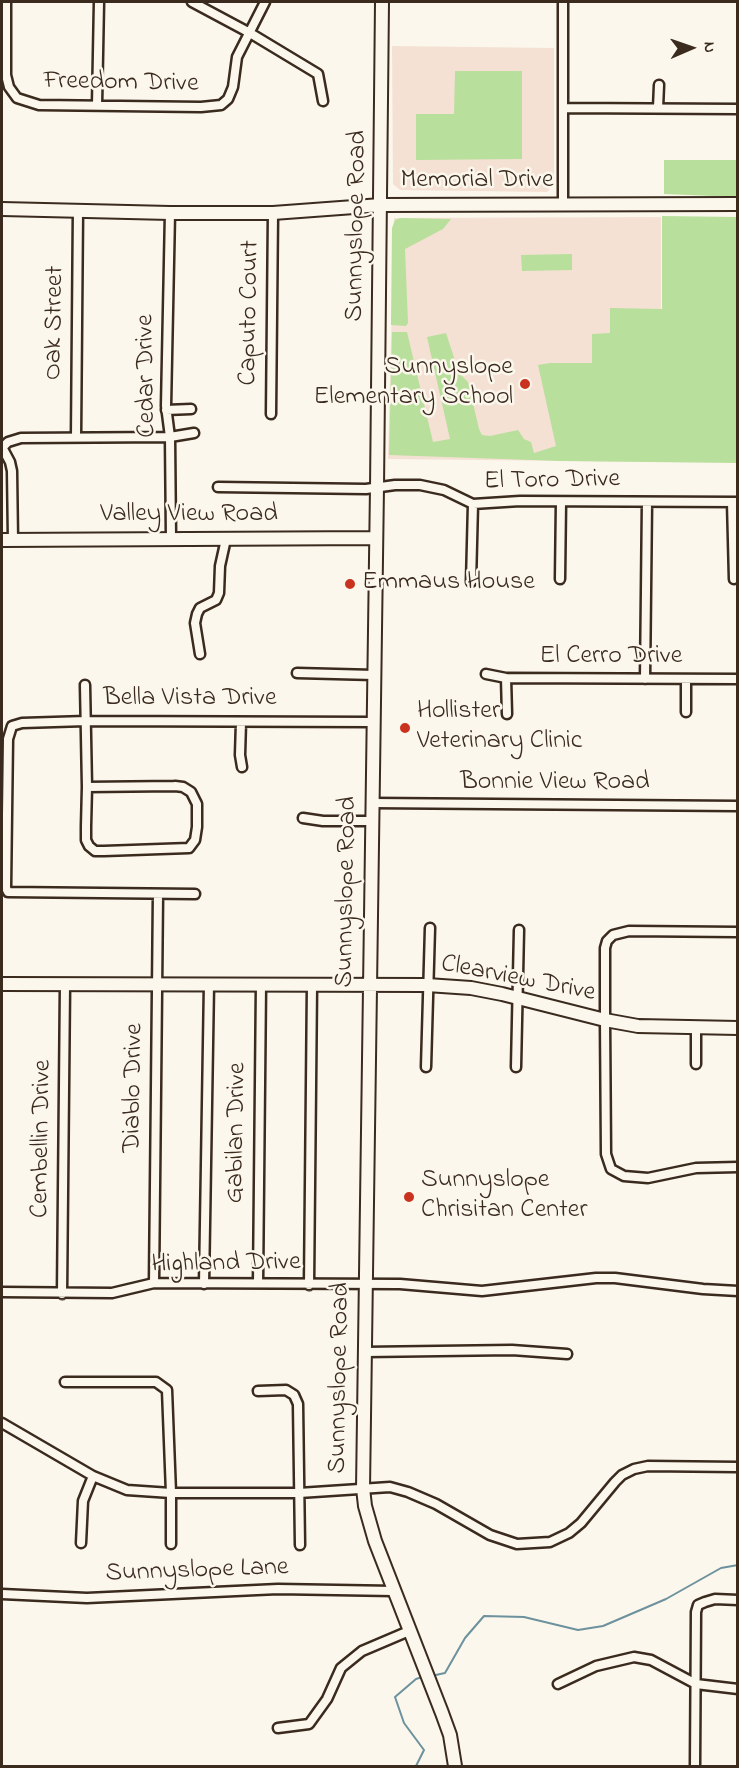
<!DOCTYPE html>
<style>
body{margin:0}
#map{position:relative;width:739px;height:1768px;overflow:hidden;background:#fbf7ec;font-family:"Indie Flower",sans-serif}
canvas{display:block}
.frame{position:absolute;inset:0;border:3px solid #3b2a1e;pointer-events:none}
.north{position:absolute;left:661px;top:18px;width:60px;height:60px;-webkit-text-stroke:4px #fbf7ec;paint-order:stroke;rotate:88deg;font-size:16px;font-weight:700;line-height:24px;text-align:center;color:#3b2a1e}
.north::after{content:'';display:block;margin:auto;width:21px;height:27px;background:#3b2a1e;clip-path:polygon(50% 0,100% 100%,50% 72%,0 100%)}
</style>
<div id="map">
<canvas width="739" height="1768"></canvas>
<div class="frame"></div>
<div class="north">N</div>
</div>
<script>
const g = document.querySelector('canvas').getContext('2d');
g.lineJoin = 'round';
function fill(path, color) { g.fillStyle = color; g.fill(path, 'evenodd'); }
const shape = rows => new Path2D(rows.map(r => 'M' + r).join(''));
function strokePath(path, color, width, dash) { g.strokeStyle = color; g.lineWidth = width; g.lineCap = dash ? 'butt' : 'round'; g.setLineDash(dash || []); g.stroke(path); }
function label(font, color, halo, rows, align = 'center') {
  g.font = font + ' "Indie Flower",sans-serif'; g.lineWidth = 5; g.setLineDash([]); g.textBaseline = 'middle'; g.strokeStyle = halo; g.fillStyle = color; for (const [text, x, y, turn = 0] of rows) {
    g.save(); g.translate(x, y); g.rotate((+turn || 0) * Math.PI / 180); g.textAlign = isNaN(turn) ? turn : align; if (halo) g.strokeText(text, 0, 0); g.fillText(text, 0, 0); g.restore();
  }
}
fill(shape([
 [392,46,554,48,554,185,547,192,400,190,393,184],
 [661,217,661,462,388,459,394,218]
]), '#f4e1d4');
fill(shape([
 [455,71,522,71,522,159,416,160,416,114,454,114],
 [664,160,737,160,737,197,664,194],
 [662,216,737,217,737,463,560,461,389,455,392,332,407,332,433,442,450,439,427,337,446,333,459,373,468,382,479,429,482,435,490,436,518,430,524,439,531,442,534,453,556,446,538,365,550,363,592,363,592,334,610,333,610,308,662,309],
 [400,218,451,219,443,229,405,249,408,323,406,326,391,325,392,228,395,220],
 [572,254,572,270,522,271,521,255]
]), '#b8df9b');
strokePath(shape([
 [431,1676,445,1673,465,1638,484,1616,524,1617,578,1630,603,1626,666,1599,721,1568,738,1565],
 [416,1766,424,1750,404,1723,395,1697,416,1679,422,1677]
]), '#6d919d', 2);
const street = shape([
 [6,2,6,75,9,87,17,98,39,105,201,107,221,105,228,99,233,87,237,57,265,2],
 [192,2,250,33,318,74,323,101],
 [97,105,99,2],
 [563,108,738,109],
 [658,108,659,85],
 [563,204,563,2],
 [170,213,166,406,170,437,171,538],
 [166,410,191,409],
 [271,414,273,213],
 [76,437,78,210],
 [2,447,10,462,12,471,13,540],
 [2,448,8,442,21,438,170,437,194,433],
 [218,487,366,489,395,485,420,485,444,490,473,504,520,501,738,502],
 [732,502,734,579],
 [560,579,561,502],
 [471,582,473,504],
 [200,654,195,623,197,614,200,608,216,600,219,593,220,566,226,539],
 [297,673,374,675],
 [486,674,506,678,738,679],
 [506,678,507,714],
 [645,679,647,502],
 [686,679,686,712],
 [85,685,87,787],
 [241,722,240,755,242,767],
 [175,786,183,787,191,792,197,804,197,827,195,840,189,848,104,851,95,851,89,846,86,840,86,826,87,787,175,786],
 [372,803,738,806],
 [303,818,323,821,372,821],
 [195,894,8,892,6,888,8,739,12,726,22,723,86,721,373,722],
 [738,932,629,931,613,935,607,941,605,948,605,1020,606,1154,611,1169,624,1176,648,1178,696,1168,738,1167],
 [696,1028,696,1064],
 [426,1067,430,928],
 [516,1067,519,930],
 [154,1283,158,894],
 [258,1283,261,984],
 [204,1284,209,984],
 [309,1285,312,985],
 [2,1292,112,1293,154,1283,400,1284,482,1291,596,1278,615,1278,703,1289,738,1291],
 [62,1294,65,985],
 [365,1352,512,1350,567,1354],
 [65,1382,156,1382,167,1390,171,1493,171,1544],
 [258,1391,286,1390,294,1395,298,1404,300,1545],
 [2,1423,93,1476,127,1490,171,1493,299,1493,390,1487,408,1492,436,1504,490,1535,517,1544,550,1542,569,1533,581,1523,615,1482,622,1475,634,1469,648,1466,738,1467],
 [81,1543,83,1501,93,1476],
 [2,1594,87,1598,278,1589,394,1591],
 [558,1684,596,1666,634,1657,651,1660,696,1684,738,1689],
 [278,1728,309,1724,327,1699,341,1668,362,1651,409,1631],
 [695,1766,696,1612,698,1605,705,1602,715,1599,738,1600]
]);
const secondary = shape([
 [382,2,377,487,363,1488,365,1506,375,1541,442,1713,450,1735,455,1766],
 [2,209,170,213,273,213,381,205,738,204],
 [2,540,376,538],
 [2,984,427,985,471,988,502,994,605,1020,638,1026,738,1028]
]);
strokePath(street, '#3b2a1e', 13);
strokePath(secondary, '#3b2a1e', 16);
strokePath(street, '#fbf7ec', 8);
strokePath(secondary, '#fbf7ec', 12);
for (const [x, y, r, color] of [
 [525,384,6,"#c8321e"],
 [350,584,6,"#c8321e"],
 [405,728,6,"#c8321e"],
 [409,1197,6,"#c8321e"]
]) { const dot = new Path2D(); dot.arc(x, y, r, 0, 2 * Math.PI); g.fillStyle = color; g.fill(dot); strokePath(dot, '#fbf7ec', 2); }
label('26px', '#3b2a1e', '#fbf7ec', [
 ["Freedom Drive",121,84,1],
 ["Memorial Drive",477,182],
 ["Sunnyslope Road",358,226,-89],
 ["Caputo Court",251,313,-89],
 ["Oak Street",56,323,-89],
 ["Cedar Drive",148,376,-91],
 ["El Toro Drive",552,482,-1],
 ["Valley View Road",189,516],
 ["El Cerro Drive",611,658],
 ["Bella Vista Drive",190,700],
 ["Bonnie View Road",555,784],
 ["Sunnyslope Road",348,892,-89],
 ["Clearview Drive",518,980,11],
 ["Diablo Drive",135,1088,-89],
 ["Gabilan Drive",238,1133,-89],
 ["Cembellin Drive",43,1139,-89],
 ["Highland Drive",226,1265,-1],
 ["Sunnyslope Road",341,1378,-89],
 ["Sunnyslope Lane",197,1572,-2]
]);
label('26px', '#3b2a1e', '#fbf7ec', [
 ["Sunnyslope",513,369,"right"],
 ["Elementary School",513,399,"right"],
 ["Emmaus House",362,584],
 ["Hollister",417,713],
 ["Veterinary Clinic",417,743],
 ["Sunnyslope",421,1182],
 ["Chrisitan Center",421,1212]
], 'left');
</script>
